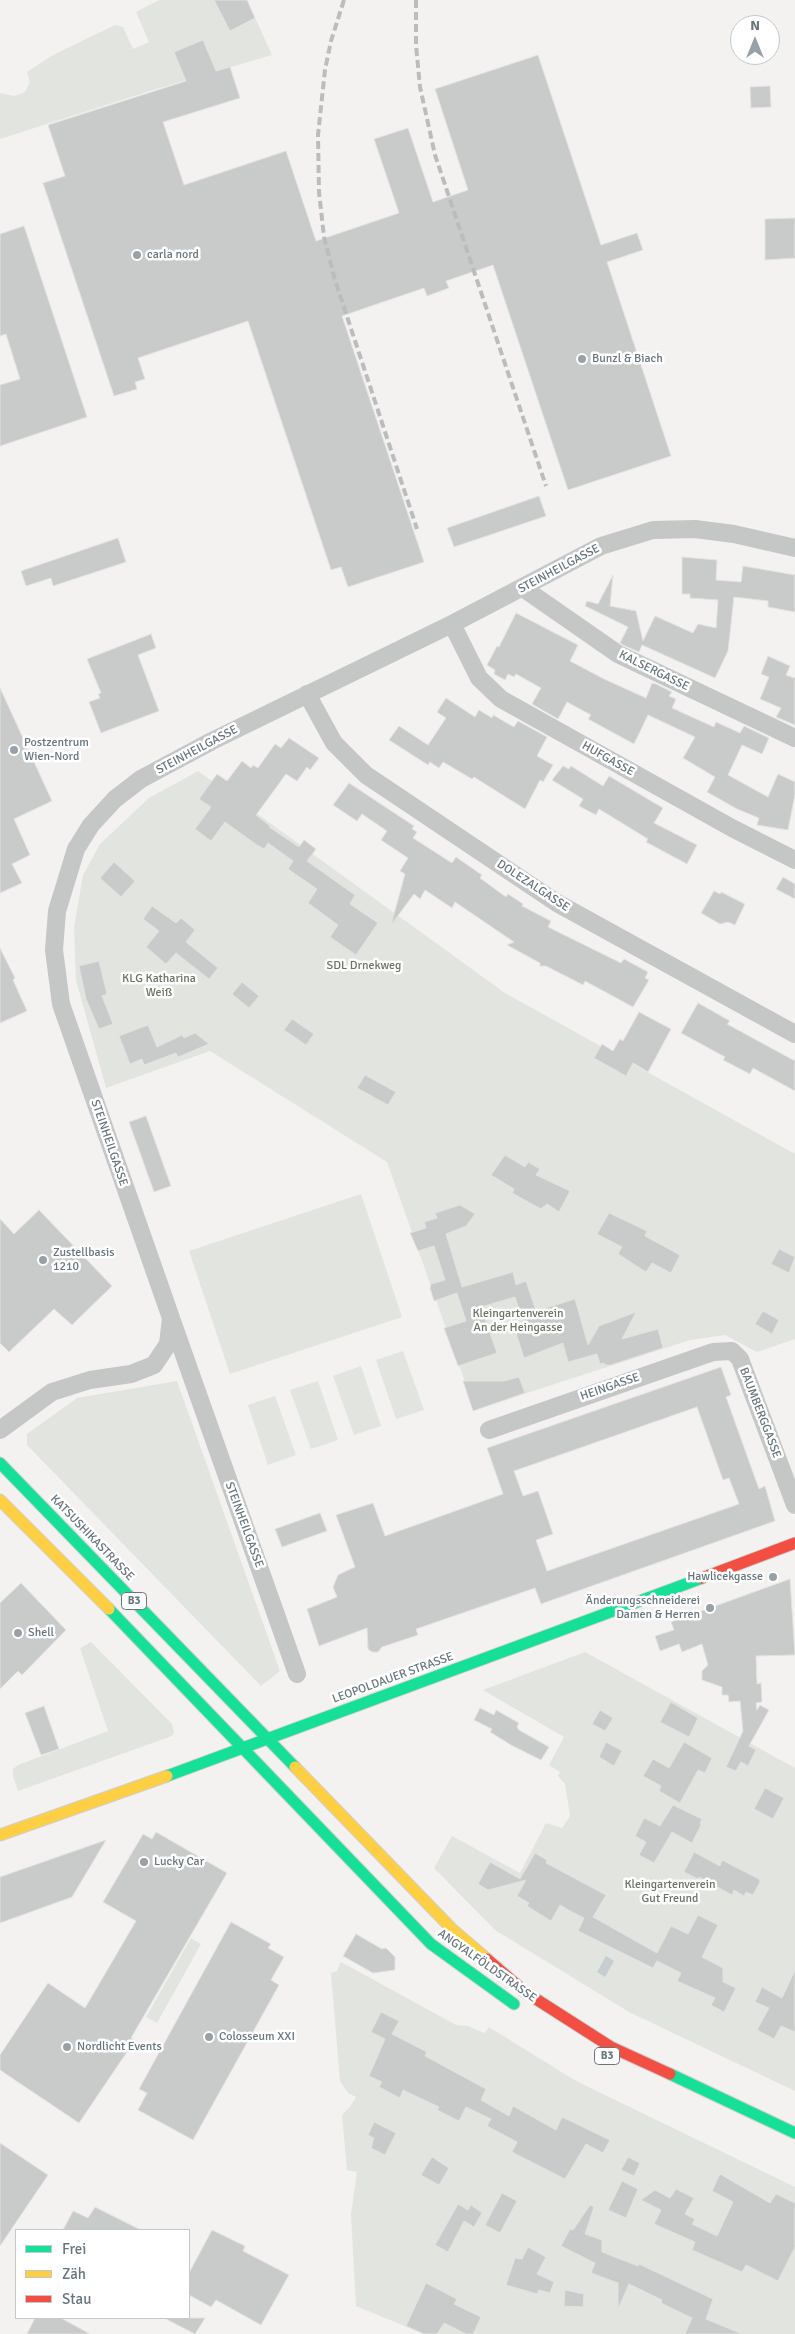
<!DOCTYPE html>
<meta charset="utf-8">
<style>
body{margin:0}
#map{position:relative;width:795px;height:2334px;overflow:hidden;background:#f3f2f1;font-family:Signika,sans-serif}
canvas{display:block}
.legend{position:absolute;left:15px;top:2229px;width:175px;height:90px;box-sizing:border-box;background:#fff;border:1px solid #c2c8cb;margin:0;padding:6px 9px;list-style:none;font-size:15px;color:#67767d}
.legend li{display:flex;align-items:center;gap:10px;height:25px}
.legend b{width:25px;border:1px solid #c2c8cb}
.north{position:absolute;left:730px;top:15px;width:50px;height:50px;box-sizing:border-box;background:#fff;border:1px solid #c2c8cb;border-radius:50%;rotate:0deg;font-size:14px;font-weight:700;line-height:20px;text-align:center;color:#67767d}
.north::after{content:'';display:block;margin:auto;width:18px;height:22px;background:#98a1a6;clip-path:polygon(50% 0,100% 100%,50% 72%,0 100%)}
</style>
<div id="map">
<canvas width="795" height="2334"></canvas>
<ul class="legend">
<li><b style="height:6px;background:#16e098"></b>Frei</li>
<li><b style="height:6px;background:#ffcf43"></b>Zäh</li>
<li><b style="height:6px;background:#f24e42"></b>Stau</li>
</ul>
<div class="north">N</div>
</div>
<script>
const g = document.querySelector('canvas').getContext('2d');
g.lineJoin = 'round';
function fill(path, color) { g.fillStyle = color; g.fill(path, 'evenodd'); }
const shape = rows => new Path2D(rows.map(r => 'M' + r).join(''));
function strokePath(path, color, width, dash) { g.strokeStyle = color; g.lineWidth = width; g.lineCap = dash ? 'butt' : 'round'; g.setLineDash(dash || []); g.stroke(path); }
function label(font, color, halo, rows, align = 'center') {
  g.font = font + ' Signika,sans-serif'; g.lineWidth = 5; g.setLineDash([]); g.textBaseline = 'middle'; g.strokeStyle = halo; g.fillStyle = color; for (const [text, x, y, turn = 0] of rows) {
    g.save(); g.translate(x, y); g.rotate((+turn || 0) * Math.PI / 180); g.textAlign = isNaN(turn) ? turn : align; if (halo) g.strokeText(text, 0, 0); g.fillText(text, 0, 0); g.restore();
  }
}
fill(shape([
 [159,0,247,0,272,55,153,90,0,139,0,93,14,96,25,92,30,82,27,72,53,55,115,25,123,27,133,49,149,42,136,12],
 [198,771,505,993,795,1154,795,1339,757,1352,725,1335,690,1340,475,1410,387,1162,210,1051,106,1088,76,980,74,927,83,875,100,844,149,798],
 [361,1194,402,1317,230,1374,189,1251],
 [403,1351,424,1410,396,1419,376,1360],
 [361,1366,381,1426,354,1435,333,1376],
 [177,1381,280,1671,261,1686,27,1445,27,1434,77,1398],
 [318,1381,338,1440,311,1449,290,1390],
 [275,1396,296,1455,268,1465,248,1405],
 [91,1642,172,1724,174,1732,172,1736,18,1791,13,1776,13,1769,18,1765,108,1731,80,1648],
 [585,1652,795,1768,795,2091,629,2012,495,1930,434,1868,452,1836,520,1873,546,1823,562,1828,570,1816,565,1784,558,1776,560,1772,549,1765,564,1737,483,1690],
 [191,1938,201,1944,157,2023,146,2017],
 [341,1962,456,2025,468,2026,484,2033,489,2027,576,2081,795,2187,795,2334,424,2334,356,2306,351,2214,357,2172,347,2170,342,2115,350,2107,356,2097,348,2093,340,2081,331,1973,337,1971]
]), '#e2e4df');
fill(shape([
 [606,1956,614,1961,605,1977,597,1972]
]), '#c6cecf');
const building = shape([
 [214,0,247,0,255,18,230,31,214,0],
 [203,40,216,71,230,67,240,98,163,122,184,185,286,151,316,241,399,213,374,139,408,128,433,202,468,190,435,89,538,55,601,245,637,233,643,250,607,262,671,456,568,490,493,265,446,281,449,288,427,296,424,288,342,316,424,562,348,587,341,567,331,570,248,321,138,358,145,379,135,382,137,389,114,396,43,183,65,176,48,125,186,81,174,52,203,40],
 [770,86,771,107,751,108,750,87,770,86],
 [795,218,795,258,765,260,765,219,795,218],
 [24,226,87,417,0,446,0,385,20,379,6,334,0,336,0,234,24,226],
 [539,496,546,516,454,547,447,528,539,496],
 [118,538,126,562,53,586,51,578,26,586,21,571,118,538],
 [682,557,717,560,716,580,741,582,743,566,795,575,795,612,768,607,768,601,734,597,728,651,715,678,642,645,639,652,623,645,620,643,628,627,585,606,587,601,598,604,613,575,610,606,636,611,643,641,655,616,693,633,698,624,716,628,718,600,690,598,690,594,682,594,682,557],
 [516,613,578,645,570,661,604,679,646,698,652,683,656,684,672,692,669,696,676,699,672,708,714,727,716,722,740,733,744,726,769,738,762,754,742,745,728,775,768,797,778,774,795,782,795,794,788,830,757,825,759,818,737,809,707,792,715,777,683,758,695,737,648,715,634,744,588,719,591,715,567,702,558,719,532,704,541,688,516,674,514,677,508,674,505,680,494,674,495,670,487,665,497,646,499,647,516,613],
 [151,634,156,648,138,655,159,711,101,733,89,702,100,698,98,694,101,693,87,659,151,634],
 [768,656,790,666,786,675,794,678,795,677,795,725,776,717,781,708,760,699,769,677,761,674,768,656],
 [0,688,52,801,14,819,30,855,12,864,22,883,0,893,0,688],
 [446,698,475,717,479,710,492,718,493,715,514,727,518,721,547,737,537,756,553,765,543,782,540,780,525,809,474,777,472,779,443,762,439,768,430,762,428,765,389,740,399,726,428,745,446,718,437,712,446,698],
 [289,738,319,758,310,770,307,767,297,781,286,774,256,815,270,826,269,827,299,847,304,840,316,849,307,861,355,895,350,904,378,923,356,955,330,937,338,925,308,903,317,889,288,869,293,861,268,843,264,849,257,845,225,822,211,841,195,829,211,807,199,799,217,774,227,781,242,761,251,768,253,765,258,768,275,744,281,748,289,738],
 [563,766,569,769,571,766,603,786,609,776,663,808,654,823,697,845,687,864,646,842,648,839,599,809,596,815,579,806,583,799,552,780,563,766],
 [349,783,414,826,412,829,417,832,413,838,452,863,456,857,482,875,480,878,506,897,508,894,523,904,522,906,551,921,548,927,621,963,624,959,648,972,645,978,649,980,633,1007,585,981,583,985,546,966,540,966,540,963,507,945,514,942,455,902,452,908,425,890,420,899,414,894,391,925,405,874,400,871,408,858,381,840,387,831,362,814,357,821,333,805,349,783],
 [114,862,135,881,121,897,100,878,114,862],
 [783,877,795,884,795,899,776,889,783,877],
 [714,891,720,894,721,892,745,904,735,925,728,922,720,924,701,913,714,891],
 [152,906,176,923,181,918,195,930,186,942,218,968,209,979,176,953,166,964,146,947,159,931,143,919,152,906],
 [0,948,15,978,13,980,27,1011,0,1023,0,948],
 [99,961,107,994,102,996,113,1024,99,1029,86,999,79,966,99,961],
 [242,982,259,996,249,1008,232,994,242,982],
 [698,1003,730,1021,727,1024,795,1061,795,1091,753,1068,750,1074,723,1060,725,1057,681,1033,698,1003],
 [639,1012,671,1029,648,1072,633,1063,626,1076,594,1058,602,1044,613,1051,620,1039,623,1041,639,1012],
 [292,1019,314,1034,306,1045,284,1030,292,1019],
 [148,1025,157,1047,182,1035,184,1038,195,1033,209,1044,178,1057,176,1053,144,1065,142,1059,130,1064,119,1036,148,1025],
 [365,1075,396,1092,388,1105,357,1088,365,1075],
 [146,1116,171,1186,154,1192,129,1122,146,1116],
 [505,1155,525,1167,528,1162,540,1169,536,1175,570,1191,559,1212,547,1204,541,1209,512,1193,514,1189,491,1175,505,1155],
 [460,1205,475,1214,466,1226,446,1234,462,1287,513,1272,516,1285,526,1281,536,1311,575,1299,588,1345,599,1326,636,1312,622,1339,658,1329,663,1348,611,1365,605,1365,604,1363,600,1364,597,1354,568,1362,563,1343,524,1358,516,1333,526,1330,515,1297,481,1307,497,1353,458,1366,444,1328,466,1321,457,1293,434,1301,430,1288,431,1284,445,1280,434,1246,418,1251,410,1233,426,1228,424,1222,437,1218,435,1213,460,1205],
 [39,1210,112,1286,72,1325,54,1309,9,1352,0,1343,0,1219,14,1234,39,1210],
 [609,1213,647,1231,645,1236,680,1255,671,1273,652,1263,646,1272,618,1254,622,1247,597,1234,609,1213],
 [779,1249,795,1257,789,1273,771,1264,779,1249],
 [763,1311,779,1320,772,1334,755,1324,763,1311],
 [721,1367,731,1395,726,1397,759,1489,765,1486,775,1521,541,1604,535,1588,416,1629,418,1635,382,1647,378,1652,372,1652,368,1649,367,1628,319,1646,307,1609,337,1597,333,1587,338,1575,355,1567,336,1515,373,1503,385,1536,503,1494,487,1448,721,1367],
 [697,1407,723,1480,729,1478,739,1504,547,1571,536,1540,553,1534,538,1491,523,1496,514,1471,697,1407],
 [519,1377,525,1393,473,1411,463,1381,504,1381,519,1377],
 [320,1513,327,1531,282,1547,275,1529,320,1513],
 [790,1579,795,1655,756,1656,757,1684,761,1683,762,1702,756,1703,757,1710,760,1705,769,1710,749,1746,756,1750,748,1766,741,1762,736,1771,726,1767,743,1731,740,1701,729,1702,728,1695,722,1695,722,1687,702,1680,702,1671,708,1665,702,1644,682,1652,679,1644,660,1651,655,1636,674,1630,671,1622,790,1579],
 [21,1583,66,1630,22,1675,18,1671,0,1689,0,1603,21,1583],
 [671,1702,698,1718,689,1737,660,1722,671,1702],
 [44,1706,59,1749,41,1755,25,1713,44,1706],
 [480,1708,494,1715,496,1710,519,1723,517,1727,519,1730,549,1747,541,1760,511,1745,490,1732,492,1729,474,1720,480,1708],
 [600,1710,613,1718,605,1731,592,1724,600,1710],
 [606,1742,622,1751,614,1766,599,1757,606,1742],
 [684,1742,712,1758,705,1773,698,1770,680,1803,659,1791,661,1786,643,1776,653,1759,669,1768,684,1742],
 [765,1788,784,1798,773,1819,754,1809,765,1788],
 [673,1805,702,1819,700,1824,701,1825,692,1843,672,1832,654,1863,639,1855,646,1842,635,1836,644,1818,660,1826,673,1805],
 [156,1832,227,1873,131,2038,135,2040,79,2123,0,2070,0,2055,48,1983,85,2008,136,1921,103,1902,143,1834,152,1839,156,1832],
 [106,1840,72,1897,0,1923,0,1877,106,1840],
 [694,1852,720,1866,722,1860,759,1879,760,1882,753,1895,746,1892,744,1896,734,1890,732,1895,699,1877,698,1879,684,1872,694,1852],
 [535,1853,547,1860,546,1863,606,1895,593,1917,657,1953,671,1926,688,1934,698,1915,718,1925,702,1957,723,1968,723,1982,736,1988,724,2012,711,2005,715,1998,677,1981,681,1973,657,1961,653,1968,578,1931,584,1918,572,1912,560,1905,551,1921,527,1906,529,1903,517,1896,526,1880,488,1890,478,1884,490,1862,520,1879,535,1853],
 [231,1922,271,1944,268,1948,284,1957,271,1980,279,1985,193,2140,138,2110,147,2093,139,2089,231,1922],
 [356,1934,382,1949,386,1948,395,1957,395,1970,373,1973,343,1956,356,1934],
 [795,1970,795,2032,781,2026,774,2039,757,2030,769,2008,755,2002,762,1987,782,1998,795,1970],
 [381,2012,399,2021,392,2034,427,2052,425,2056,486,2089,481,2100,509,2116,513,2106,556,2130,562,2117,610,2140,603,2153,586,2144,565,2179,512,2152,517,2142,487,2126,491,2119,466,2107,459,2121,437,2110,439,2107,403,2090,400,2098,379,2087,382,2082,369,2076,385,2039,371,2032,381,2012],
 [374,2122,396,2133,385,2155,371,2148,374,2138,368,2135,374,2122],
 [0,2143,48,2175,0,2246,0,2143],
 [432,2157,449,2168,439,2185,421,2175,432,2157],
 [628,2157,640,2163,634,2176,621,2170,628,2157],
 [720,2174,770,2203,776,2194,795,2203,795,2247,778,2281,746,2265,742,2272,692,2250,695,2242,654,2224,661,2210,641,2200,655,2190,670,2198,676,2189,694,2198,685,2214,695,2219,692,2224,717,2236,733,2202,712,2191,720,2174],
 [622,2181,638,2189,626,2218,608,2210,622,2181],
 [502,2193,517,2201,500,2233,485,2225,502,2193],
 [458,2204,468,2210,471,2205,482,2213,474,2227,464,2221,448,2252,435,2245,458,2204],
 [590,2205,594,2207,585,2234,602,2240,602,2252,638,2266,639,2264,713,2299,706,2319,742,2334,685,2334,692,2318,661,2303,662,2300,629,2284,618,2309,618,2283,591,2273,595,2263,561,2246,570,2229,573,2230,590,2205],
 [95,2207,141,2230,63,2230,73,2211,88,2218,95,2207],
 [212,2230,245,2246,243,2251,289,2275,261,2325,216,2300,211,2307,189,2295,189,2273,212,2230],
 [528,2247,546,2257,537,2274,554,2282,550,2293,539,2290,537,2294,506,2285,515,2258,522,2259,528,2247],
 [426,2283,457,2299,454,2304,481,2317,473,2334,466,2334,444,2323,437,2334,424,2334,406,2326,426,2283],
 [565,2290,584,2294,583,2307,564,2306,565,2290],
 [35,2318,61,2318,90,2334,27,2334,35,2318],
 [164,2318,205,2318,195,2334,164,2318]
]);
fill(building, '#c9caca');
strokePath(building, '#e2e2e1', 1);
const fast = shape([
 [0,1463,295,1767],
 [109,1609,431,1944,514,2004],
 [167,1776,702,1578],
 [670,2074,795,2133]
]);
const slow = shape([
 [0,1500,109,1609],
 [295,1767,453,1930,487,1959],
 [0,1835,167,1776]
]);
const jam = shape([
 [702,1578,795,1543],
 [487,1959,525,1992,611,2047,670,2074]
]);
strokePath(fast, '#cfcfcf', 13);
strokePath(slow, '#cfcfcf', 13);
strokePath(jam, '#cfcfcf', 13);
strokePath(shape([
 [523,588,618,654,795,738],
 [452,624,479,678,501,699,732,828,795,860],
 [307,694,334,743,366,775,557,903,795,1034],
 [172,1321,297,1674],
 [0,1430,52,1392,90,1380,131,1374,154,1365,168,1344,171,1318,61,1004,54,950,57,911,76,849,91,825,115,799,141,779,212,741,452,624,601,546,653,530,695,529,734,534,795,548],
 [489,1430,713,1352,732,1351,740,1359,795,1505]
]), '#c5c6c6', 18);
strokePath(fast, '#16e098', 11);
strokePath(slow, '#ffcf43', 11);
strokePath(jam, '#f24e42', 11);
strokePath(shape([
 [344,0,331,41,325,70,318,135,319,192,324,237,335,280,417,529],
 [416,0,416,45,420,87,435,155,546,486]
]), '#bbbcbd', 4, [8, 4]);
for (const [x, y, r, color] of [
 [137,255,5,"#98a1a6"],
 [582,359,5,"#98a1a6"],
 [14,750,5,"#98a1a6"],
 [43,1260,5,"#98a1a6"],
 [773,1577,5,"#98a1a6"],
 [710,1608,5,"#98a1a6"],
 [18,1633,5,"#98a1a6"],
 [144,1862,5,"#98a1a6"],
 [209,2037,5,"#98a1a6"],
 [67,2047,5,"#98a1a6"]
]) { const dot = new Path2D(); dot.arc(x, y, r, 0, 2 * Math.PI); g.fillStyle = color; g.fill(dot); strokePath(dot, '#fff', 2); }
for (const [x, y, w] of [
 [134,1601,25],
 [607,2056,25]
]) { const box = new Path2D(); box.roundRect(x - w / 2, y - 8.5, w, 17, 4); g.fillStyle = '#fff'; g.fill(box); strokePath(box, '#67767d', 1); }
label('bold 11px', '#67767d', null, [
 ["B3",134,1601],
 ["B3",607,2056]
]);
label('12px', '#67767d', '#fff', [
 ["carla nord",147,255],
 ["Bunzl & Biach",592,359],
 ["Postzentrum",24,743],
 ["Wien-Nord",24,757],
 ["Zustellbasis",53,1253],
 ["1210",53,1267],
 ["Hawlicekgasse",763,1577,"right"],
 ["Änderungsschneiderei",700,1601,"right"],
 ["Damen & Herren",700,1615,"right"],
 ["Shell",28,1633],
 ["Lucky Car",154,1862],
 ["Colosseum XXI",219,2037],
 ["Nordlicht Events",77,2047]
], 'left');
label('12px', '#67767d', '#fff', [
 ["STEINHEILGASSE",559,569,-28],
 ["KALSERGASSE",654,671,26],
 ["STEINHEILGASSE",197,750,-28],
 ["HUFGASSE",608,759,29],
 ["DOLEZALGASSE",533,886,33],
 ["STEINHEILGASSE",109,1143,71],
 ["HEINGASSE",610,1387,-19],
 ["BAUMBERGGASSE",760,1413,69],
 ["STEINHEILGASSE",244,1525,70],
 ["KATSUSHIKASTRASSE",92,1538,46],
 ["LEOPOLDAUER STRASSE",393,1678,-20],
 ["ANGYALFÖLDSTRASSE",487,1966,35]
]);
label('12px', '#6a7564', '#fff', [
 ["SDL Drnekweg",364,966],
 ["KLG Katharina",159,979],
 ["Weiß",159,993],
 ["Kleingartenverein",518,1314],
 ["An der Heingasse",518,1328],
 ["Kleingartenverein",670,1885],
 ["Gut Freund",670,1899]
]);
</script>
